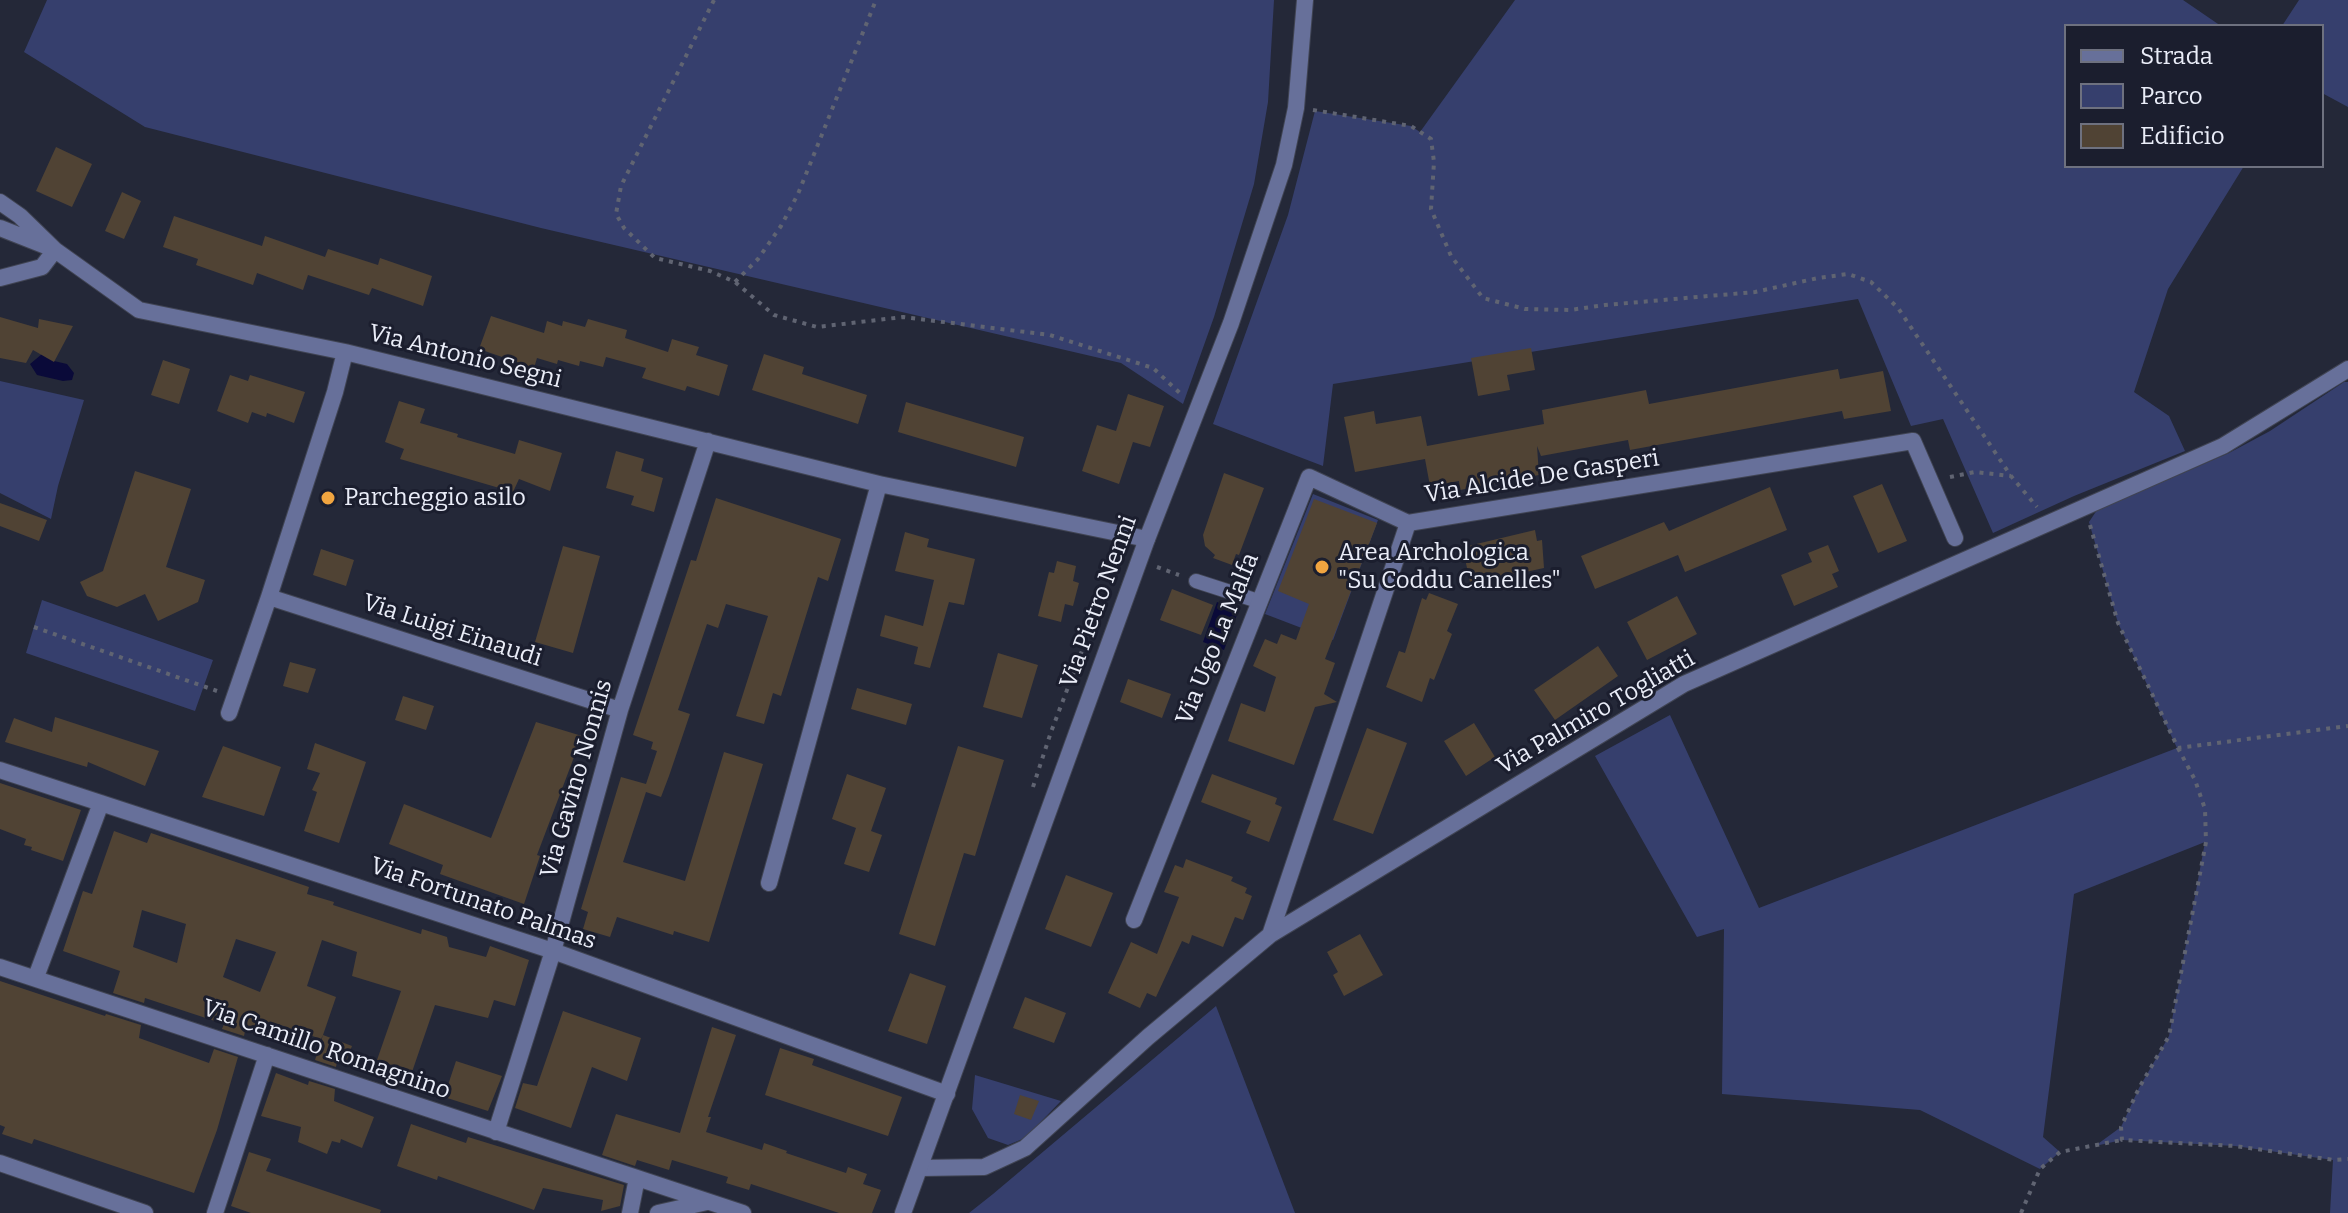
<!DOCTYPE html>
<style>
body{margin:0}
#map{position:relative;width:2348px;height:1213px;overflow:hidden;background:#242838;font-family:Bitter,serif}
canvas{display:block}
.legend{position:absolute;left:2064px;top:24px;width:260px;height:144px;box-sizing:border-box;background:#1b1e2e;border:2px solid #6e717f;margin:0;padding:10px 14px;list-style:none;font-size:24px;color:#eaedf8}
.legend li{display:flex;align-items:center;gap:16px;height:40px}
.legend b{width:40px;border:2px solid #6e717f}
</style>
<div id="map">
<canvas width="2348" height="1213"></canvas>
<ul class="legend">
<li><b style="height:10px;background:#67709a"></b>Strada</li>
<li><b style="height:22px;background:#363f6d"></b>Parco</li>
<li><b style="height:22px;background:#504334"></b>Edificio</li>
</ul>
</div>
<script>
const g = document.querySelector('canvas').getContext('2d');
g.lineJoin = 'round';
function fill(path, color) { g.fillStyle = color; g.fill(path, 'evenodd'); }
const shape = rows => new Path2D(rows.map(r => 'M' + r).join(''));
function strokePath(path, color, width, dash) { g.strokeStyle = color; g.lineWidth = width; g.lineCap = dash ? 'butt' : 'round'; g.setLineDash(dash || []); g.stroke(path); }
function label(font, color, halo, rows, align = 'center') {
  g.font = font + ' Bitter,serif'; g.lineWidth = 6; g.setLineDash([]); g.textBaseline = 'middle'; g.strokeStyle = halo; g.fillStyle = color; for (const [text, x, y, turn = 0] of rows) {
    g.save(); g.translate(x, y); g.rotate((+turn || 0) * Math.PI / 180); g.textAlign = isNaN(turn) ? turn : align; if (halo) g.strokeText(text, 0, 0); g.fillText(text, 0, 0); g.restore();
  }
}
fill(shape([
 [47,0,1274,0,1268,102,1254,184,1214,317,1183,404,1121,363,541,228,145,127,24,52],
 [1515,0,2183,0,2221,26,2066,26,2066,166,2244,166,2168,289,2134,392,2169,416,2185,451,2074,496,1993,533,1943,419,1911,426,1858,299,1333,384,1323,466,1213,424,1288,215,1315,111,1411,126,1420,132],
 [2299,0,2348,0,2348,107,2322,93,2322,26,2282,26],
 [0,381,84,400,58,486,51,519,0,493],
 [2344,382,2348,382,2348,1213,2330,1213,2333,1160,2235,1146,2122,1140,2095,1146,2121,1127,2139,1088,2169,1036,2205,842,2074,894,2043,1137,2060,1152,2040,1169,1920,1110,1722,1094,1724,929,1697,937,1595,756,1670,715,1759,908,2177,748,2118,623,2089,522,2097,510,2229,453,2270,431],
 [1313,494,1378,520,1333,640,1265,614],
 [42,600,213,660,195,711,26,653],
 [1216,1006,1295,1213,969,1213,993,1194],
 [975,1075,1061,1101,1025,1138,1008,1145,988,1138,972,1109]
]), '#363f6d');
fill(shape([
 [42,354,54,361,67,364,74,373,72,380,63,381,37,375,30,364],
 [1217,602,1238,612,1224,650,1203,642]
]), '#0a0a39');
fill(shape([
 [56,147,92,164,72,207,36,191],
 [122,192,141,201,124,239,105,231],
 [174,216,262,246,265,236,325,257,328,249,378,265,380,258,432,276,423,306,372,288,369,295,308,275,303,290,257,273,253,285,196,265,198,259,163,247],
 [491,316,544,333,547,321,562,326,563,321,585,327,588,319,627,330,625,338,668,352,672,339,699,347,696,355,728,365,719,396,687,386,685,391,642,378,646,368,606,357,603,367,580,361,579,366,558,360,557,364,537,358,534,368,479,349],
 [0,317,38,328,39,319,73,326,54,362,33,350,26,363,0,358],
 [1531,348,1535,370,1507,375,1510,390,1478,396,1471,358],
 [764,354,804,367,802,374,867,395,858,424,752,390],
 [163,360,190,369,179,404,151,395],
 [1838,369,1840,379,1883,371,1891,411,1844,419,1842,411,1630,450,1628,440,1541,456,1537,446,1539,475,1460,490,1459,481,1430,486,1425,459,1355,472,1344,417,1374,411,1376,424,1421,416,1427,446,1544,424,1542,410,1646,390,1649,404],
 [230,375,248,381,250,375,305,392,294,423,267,413,266,417,252,412,248,423,217,411],
 [1128,394,1164,406,1150,447,1133,442,1119,484,1082,471,1097,425,1116,431],
 [399,401,425,409,420,423,458,434,457,437,515,454,519,440,562,453,550,491,519,479,513,492,400,459,404,449,385,442],
 [906,402,1024,437,1016,467,898,432],
 [616,451,644,459,641,471,663,478,654,512,631,505,634,496,606,488],
 [135,471,191,489,166,567,205,580,198,602,158,621,145,594,117,607,87,596,80,582,103,571],
 [1224,473,1264,488,1239,555,1236,554,1232,565,1213,558,1215,555,1205,546,1203,535],
 [1882,484,1907,541,1878,553,1853,496],
 [1770,487,1787,530,1685,572,1678,555,1595,589,1581,556,1664,522,1669,531],
 [716,498,841,539,828,581,818,577,781,696,773,693,764,724,736,716,768,616,726,604,718,628,707,624,678,710,690,714,669,776,661,797,646,792,623,862,685,881,724,752,763,764,709,942,674,931,673,935,617,917,610,937,583,929,588,912,581,909,621,777,646,784,657,751,651,749,653,742,633,735,691,560,696,561],
 [1314,499,1377,523,1325,659,1335,663,1324,694,1337,702,1315,707,1294,765,1228,741,1241,703,1265,712,1276,677,1253,666,1265,639,1277,644,1281,634,1296,640,1309,604,1278,591],
 [0,503,47,520,39,541,0,526],
 [1535,530,1537,541,1542,540,1544,568,1521,573,1522,578,1499,583,1499,576,1470,582,1464,554,1469,553,1468,546],
 [905,532,929,539,927,547,975,559,964,605,949,602,930,668,914,664,918,647,880,636,885,615,923,626,934,580,895,571],
 [1828,545,1839,571,1832,574,1838,587,1794,606,1781,575,1812,562,1808,553],
 [563,546,600,556,573,653,535,642],
 [321,549,354,560,346,586,313,575],
 [1057,561,1076,566,1073,581,1079,583,1073,606,1065,604,1061,622,1038,616,1049,572,1054,573],
 [1172,589,1213,605,1201,635,1160,620],
 [1429,593,1458,604,1447,631,1452,634,1434,680,1430,678,1422,702,1386,687,1399,651,1405,653,1422,598,1426,600],
 [1677,596,1697,634,1647,660,1627,622],
 [1598,646,1618,676,1555,720,1534,690],
 [998,653,1038,665,1022,718,983,707],
 [290,662,316,669,308,693,283,686],
 [1128,679,1171,694,1162,718,1120,702],
 [857,688,912,704,906,725,851,709],
 [403,696,434,706,426,730,395,720],
 [55,717,159,751,145,786,88,762,87,767,5,742,14,718,52,732],
 [536,722,582,736,537,855,540,856,524,904,440,874,443,865,389,844,404,804,491,838],
 [1474,723,1495,757,1466,776,1444,741],
 [1367,728,1407,743,1373,834,1333,820],
 [315,743,366,762,339,843,304,831,317,792,312,790,320,773,307,769],
 [223,746,281,767,264,816,202,797],
 [958,746,1004,760,975,856,964,853,935,946,899,934],
 [847,774,886,788,871,831,882,835,869,872,844,864,856,828,832,819],
 [1212,774,1277,798,1275,804,1282,807,1269,842,1246,833,1251,821,1201,802],
 [0,783,81,810,63,861,31,850,32,847,24,845,26,839,0,829],
 [114,831,147,843,151,833,309,887,307,894,334,902,333,905,421,934,422,929,447,937,449,947,486,957,490,946,529,960,515,1006,494,1000,488,1018,435,1005,412,1072,377,1060,401,991,352,976,357,952,322,940,307,986,336,997,323,1035,352,1046,345,1064,337,1061,336,1067,315,1060,323,1035,321,1039,275,1023,271,1039,245,1031,244,1036,222,1029,224,1024,145,998,144,1003,113,993,120,971,63,951,83,891,92,894],
 [142,910,186,924,177,963,133,947],
 [236,939,276,952,260,992,223,977],
 [1186,859,1233,877,1231,881,1247,888,1245,893,1252,896,1243,920,1235,917,1223,947,1192,935,1189,944,1182,941,1156,997,1147,993,1140,1008,1108,993,1131,942,1157,954,1179,897,1164,892,1175,865,1183,868],
 [1066,875,1113,893,1091,947,1045,929],
 [1360,934,1383,975,1344,996,1333,975,1338,972,1327,952],
 [910,973,946,986,927,1044,888,1031],
 [0,981,105,1016,106,1014,141,1025,139,1038,209,1063,214,1049,238,1057,217,1130,194,1193,34,1139,32,1144,2,1134,5,1127,0,1125],
 [1025,997,1066,1013,1054,1043,1013,1028],
 [563,1011,641,1038,627,1081,592,1067,571,1128,515,1108,523,1083,537,1086],
 [712,1027,736,1035,708,1117,711,1117,706,1132,762,1150,764,1143,787,1151,786,1153,846,1173,848,1167,867,1174,863,1184,881,1190,872,1213,839,1213,751,1184,749,1190,726,1183,728,1177,672,1160,669,1170,637,1160,635,1166,602,1155,616,1114,680,1133],
 [780,1048,814,1059,812,1065,902,1097,888,1136,765,1095],
 [456,1061,502,1076,488,1111,444,1097],
 [276,1073,308,1085,309,1081,335,1089,334,1101,374,1117,362,1148,341,1139,340,1143,332,1141,327,1154,298,1142,301,1127,261,1116],
 [1020,1095,1039,1101,1031,1120,1014,1114],
 [411,1124,466,1143,468,1137,624,1185,620,1206,601,1211,603,1200,543,1188,534,1210,438,1176,437,1180,397,1166],
 [249,1152,271,1159,266,1171,381,1210,380,1213,251,1213,231,1206]
]), '#504334');
const pedestrian = shape([
 [1196,581,1258,601]
]);
const minor = shape([
 [0,202,20,216,55,250,139,310,345,352,879,484,1147,539],
 [0,228,46,246],
 [0,278,42,267,55,250],
 [269,597,620,710],
 [229,713,269,597,335,392,345,352],
 [0,770,553,951,947,1094],
 [769,883,879,484],
 [1134,920,1309,477,1408,523],
 [1270,935,1408,523,1913,441,1955,538],
 [0,967,743,1213],
 [36,977,101,803],
 [496,1132,553,951,620,710,708,441],
 [0,1163,145,1213],
 [921,1168,984,1167,1025,1148,1148,1037,1270,935,1684,684,2223,446,2348,369],
 [215,1213,267,1055],
 [630,1213,637,1178],
 [658,1213,707,1202]
]);
const tertiary = shape([
 [903,1213,1147,539,1231,323,1284,165,1296,108,1305,0]
]);
strokePath(pedestrian, '#404453', 16);
strokePath(minor, '#404453', 18);
strokePath(tertiary, '#404453', 18);
strokePath(shape([
 [714,0,621,186,616,214,624,228,655,258,710,271,735,282,774,315,817,327,903,317,1050,335,1153,368,1182,395],
 [1313,110,1411,126,1431,139,1434,162,1431,209,1451,256,1483,298,1525,309,1570,310,1605,305,1755,292,1818,278,1848,274,1871,282,1898,308,2011,476,2037,507],
 [735,282,758,259,781,226,798,194,876,0],
 [1950,477,1975,472,2011,476],
 [2090,525,2118,623,2178,748,2348,726],
 [1157,567,1179,575],
 [34,627,217,691],
 [2178,748,2195,780,2205,809,2206,842,2169,1036,2139,1088,2121,1127,2122,1140,2235,1146,2334,1160,2348,1159],
 [1033,787,1051,732,1104,593],
 [2021,1213,2040,1169,2060,1152,2122,1140]
]), '#606472', 4, [4, 6]);
strokePath(pedestrian, '#67709a', 14);
strokePath(minor, '#67709a', 16);
strokePath(tertiary, '#67709a', 16);
for (const [x, y, r, color] of [
 [328,498,8,"#f1a540"],
 [1322,567,8,"#f1a540"]
]) { const dot = new Path2D(); dot.arc(x, y, r, 0, 2 * Math.PI); g.fillStyle = color; g.fill(dot); strokePath(dot, '#1b1e2e', 3); }
label('24px', '#eaedf8', '#1b1e2e', [
 ["Via Antonio Segni",465,357,14],
 ["Via Alcide De Gasperi",1542,477,-9],
 ["Via Pietro Nenni",1099,602,-70],
 ["Via Luigi Einaudi",452,631,18],
 ["Via Ugo La Malfa",1218,639,-68],
 ["Via Palmiro Togliatti",1596,713,-30],
 ["Via Gavino Nonnis",577,779,-74],
 ["Via Fortunato Palmas",483,904,19],
 ["Via Camillo Romagnino",326,1050,19]
]);
label('24px', '#eaedf8', '#1b1e2e', [
 ["Parcheggio asilo",344,498],
 ["Area Archologica",1338,553],
 ["\"Su Coddu Canelles\"",1338,581]
], 'left');
</script>
